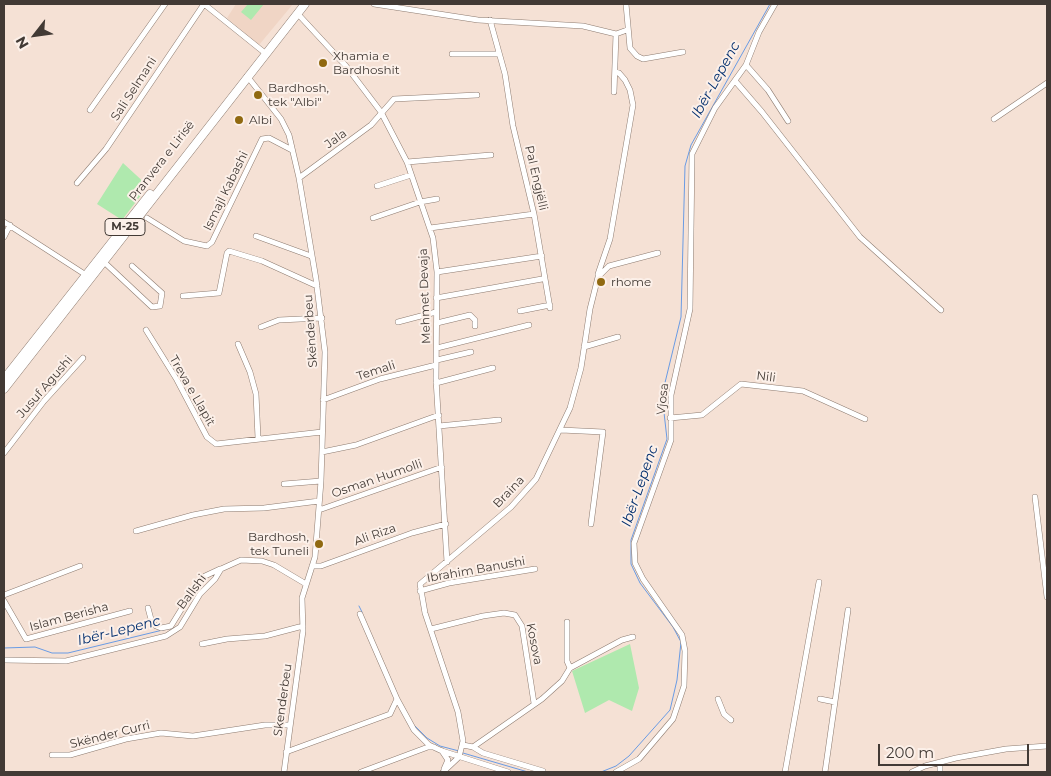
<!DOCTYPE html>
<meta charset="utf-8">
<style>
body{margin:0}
#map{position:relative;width:1051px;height:776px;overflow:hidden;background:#f5e1d5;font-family:Montserrat,sans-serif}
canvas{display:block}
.frame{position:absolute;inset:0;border:5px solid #423a35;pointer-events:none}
.north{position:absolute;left:10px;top:10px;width:50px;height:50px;-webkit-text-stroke:4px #fcf0e9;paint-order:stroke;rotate:240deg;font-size:14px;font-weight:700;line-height:20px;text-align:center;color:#423a35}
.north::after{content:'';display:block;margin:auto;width:18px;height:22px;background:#423a35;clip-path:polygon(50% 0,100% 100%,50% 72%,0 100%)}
.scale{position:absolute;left:878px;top:744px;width:151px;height:22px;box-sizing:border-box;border:2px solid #423a35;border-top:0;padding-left:6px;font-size:15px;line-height:18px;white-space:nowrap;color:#423a35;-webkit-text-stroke:4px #fcf0e9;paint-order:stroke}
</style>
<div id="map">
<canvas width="1051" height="776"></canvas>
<div class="frame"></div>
<div class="north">N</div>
<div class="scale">200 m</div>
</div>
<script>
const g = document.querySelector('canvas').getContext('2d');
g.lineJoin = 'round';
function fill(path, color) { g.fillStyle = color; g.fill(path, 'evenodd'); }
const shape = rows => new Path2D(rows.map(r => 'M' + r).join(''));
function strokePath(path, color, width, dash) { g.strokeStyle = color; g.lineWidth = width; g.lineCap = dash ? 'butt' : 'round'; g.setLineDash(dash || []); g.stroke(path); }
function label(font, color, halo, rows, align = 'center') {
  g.font = font + ' Montserrat,sans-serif'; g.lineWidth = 4; g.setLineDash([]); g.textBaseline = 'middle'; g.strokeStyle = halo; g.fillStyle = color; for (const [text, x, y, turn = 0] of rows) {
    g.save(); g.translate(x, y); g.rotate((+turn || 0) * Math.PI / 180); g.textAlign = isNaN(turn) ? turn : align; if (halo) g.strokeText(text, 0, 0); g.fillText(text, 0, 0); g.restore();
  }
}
fill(shape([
 [236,4,293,4,259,45,227,18]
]), '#f0d5c5');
fill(shape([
 [248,4,264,4,251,20,241,12],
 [123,163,148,186,122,220,97,204],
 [630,644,639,688,632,711,609,700,585,713,572,671]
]), '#afe9ae');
strokePath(shape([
 [203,582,209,576],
 [359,606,362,612],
 [4,648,35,647,52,653,68,653,171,628],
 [414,725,427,738,440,746,459,751],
 [463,753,528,772],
 [601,772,616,766,629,756,670,710,677,680,681,642,673,627,640,583,631,564,631,540,667,439,662,395,681,317,685,166,691,145,770,4]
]), '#699be4', 1);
const street = shape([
 [204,4,265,53],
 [374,4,478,20,583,26,616,34,627,30],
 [626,4,630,48,637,56,643,59,683,52],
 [297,13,346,66,381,112,407,162,433,238,437,272,436,379,447,562],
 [490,20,505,74,513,126,534,214,550,308],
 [452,54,498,54],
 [746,65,768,90,788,121],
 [247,76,281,119,289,135,299,178,316,279,325,352,321,481,315,557,302,598,303,631,284,772],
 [736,82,762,112,860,237,941,310],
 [614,92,616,34],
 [90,110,165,4],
 [994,119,1047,83],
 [407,162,491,155],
 [299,178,371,125,394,99,477,95],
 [77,183,106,149,204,4],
 [377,186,411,175],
 [147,218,184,241,207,246,212,242,262,139,269,138,292,150],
 [373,218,420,202,437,199],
 [4,222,86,275],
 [430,228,534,214],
 [256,236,311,256],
 [4,237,10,225],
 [104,262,152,307,160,306,162,293,132,266],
 [437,272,542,256],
 [598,274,610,239,633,105,630,90,625,80,619,73,615,72],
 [183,296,219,293,227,253,229,251,262,261,317,286],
 [436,298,542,279],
 [520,311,550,305],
 [398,322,436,312],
 [437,323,470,315,475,320,475,326],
 [261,327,279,320,322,318],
 [146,330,177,380,207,437,216,444,322,432],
 [238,344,250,372,256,394,258,438],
 [584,347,618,337],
 [437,348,529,325],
 [437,360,471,352],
 [436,383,493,368],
 [323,400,380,379,436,365],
 [670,418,702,415,741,384,803,391,865,419],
 [439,426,499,420],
 [561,430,603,432,591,524],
 [322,452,356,445,439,415],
 [4,453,44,401,83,358],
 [284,484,321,481],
 [1035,497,1047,597],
 [319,510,442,467],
 [136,531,193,515,224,509,264,508,319,501],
 [312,566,321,566,412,533,446,524],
 [420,591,449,583,535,569],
 [4,595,80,566],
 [4,601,26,639,130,611],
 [148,608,152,623,156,626,161,628,171,626,195,587,205,576,220,569],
 [360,614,397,699,414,730,429,745,442,751,508,772],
 [567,622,567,661,570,668],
 [431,629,483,616,504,613,515,615,522,626,534,703],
 [202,644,227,639,265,636,303,626],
 [4,660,66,661,166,636,180,627,200,594,215,579,221,569,241,560,262,561,274,565,306,584],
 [718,699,724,714,731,720],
 [820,699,835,702],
 [463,745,473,747,542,699,562,681,570,668,622,640,633,637],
 [473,747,483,753,543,771],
 [442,751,448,760,444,769],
 [286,752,390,714,397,699],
 [52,755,70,755,126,739,161,733,193,736,265,725,290,725],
 [940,762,940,772],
 [361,772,428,747,434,747],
 [443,772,459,757,463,741,458,712,425,613,420,584,511,507,536,479,570,408,581,368,590,309,598,277,609,266,658,253],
 [616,772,639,759,673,719,684,686,685,651,682,635,643,579,635,563,634,543,671,440,671,395,690,309,692,154,715,108,746,65,759,32,775,4],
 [785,772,819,582],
 [825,772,848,610],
 [912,772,925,766,956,758,1006,749,1047,746]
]);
const primary = shape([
 [4,379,150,194],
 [4,389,305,4]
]);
strokePath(street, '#8d7b70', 6);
strokePath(primary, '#8d7b70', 9);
strokePath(street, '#fff', 5);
strokePath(primary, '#fff', 8);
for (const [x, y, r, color] of [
 [323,63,5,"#906910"],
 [258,95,5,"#906910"],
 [239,120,5,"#906910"],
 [601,282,5,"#906910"],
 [319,544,5,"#906910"]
]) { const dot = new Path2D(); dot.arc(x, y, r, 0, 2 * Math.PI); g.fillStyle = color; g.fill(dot); strokePath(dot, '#fcf0e9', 2); }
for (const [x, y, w] of [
 [125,227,40]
]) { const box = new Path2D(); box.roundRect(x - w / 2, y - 8.5, w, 17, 4); g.fillStyle = '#fcf0e9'; g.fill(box); strokePath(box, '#423a35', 1); }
label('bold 11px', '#423a35', null, [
 ["M-25",125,227]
]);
label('12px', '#423a35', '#fcf0e9', [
 ["Xhamia e",333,56],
 ["Bardhoshit",333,70],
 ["Bardhosh,",268,88],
 ["tek \"Albi\"",268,102],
 ["Albi",249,120],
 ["rhome",611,282],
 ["Bardhosh,",309,537,"right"],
 ["tek Tuneli",309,551,"right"]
], 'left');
label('12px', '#423a35', '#fcf0e9', [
 ["Sali Selmani",134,89,-57],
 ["Jala",336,139,-36],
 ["Pranvera e Lirisë",162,161,-52],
 ["Pal Engjëlli",536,178,77],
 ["Ismajl Kabashi",226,191,-64],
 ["Mehmet Devaja",425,296,-92],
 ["Skënderbeu",311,331,-94],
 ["Temali",376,371,-18],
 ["Nili",766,377,7],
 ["Jusuf Agushi",45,387,-49],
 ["Treva e Llapit",192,391,60],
 ["Vjosa",663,399,-84],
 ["Osman Humolli",377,479,-19],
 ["Braina",509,492,-46],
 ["Ali Riza",375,535,-19],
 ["Ibrahim Banushi",476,570,-10],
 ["Ballshi",192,592,-53],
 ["Islam Berisha",69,617,-15],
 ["Kosova",534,644,79],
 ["Skenderbeu",283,700,-82],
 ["Skënder Curri",110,735,-14]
]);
label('italic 14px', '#002e6e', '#fcf0e9', [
 ["Ibër-Lepenc",716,80,-61],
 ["Ibër-Lepenc",640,486,-71],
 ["Ibër-Lepenc",119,631,-14]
]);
</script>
